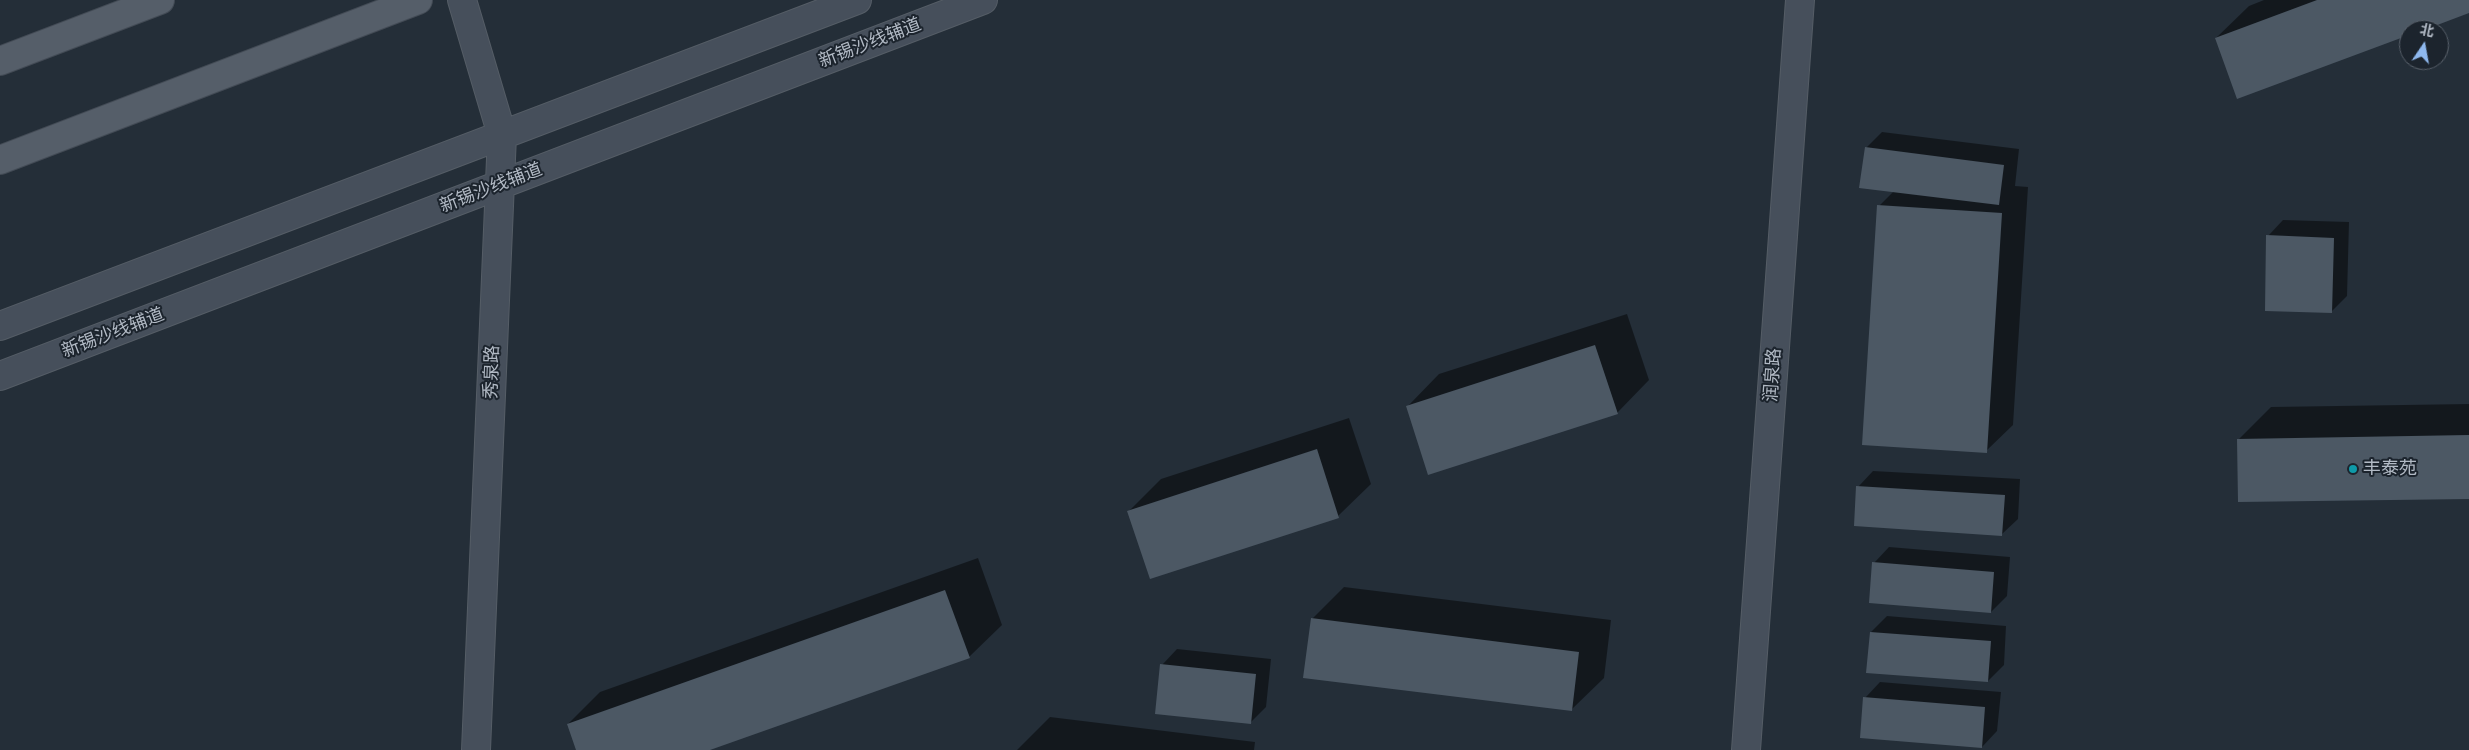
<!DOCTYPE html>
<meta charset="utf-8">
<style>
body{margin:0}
#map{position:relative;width:2469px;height:750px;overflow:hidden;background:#242e38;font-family:Rubik,"Noto Sans SC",sans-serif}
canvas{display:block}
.north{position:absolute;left:2399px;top:20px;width:50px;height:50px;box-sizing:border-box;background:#1c242d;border:1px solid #58606a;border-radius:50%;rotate:12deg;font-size:14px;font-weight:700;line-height:20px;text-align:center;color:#b2bac5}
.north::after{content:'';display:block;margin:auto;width:18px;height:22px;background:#8eb8ee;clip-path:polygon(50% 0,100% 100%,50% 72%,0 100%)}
</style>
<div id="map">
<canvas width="2469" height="750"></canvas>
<div class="north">北</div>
</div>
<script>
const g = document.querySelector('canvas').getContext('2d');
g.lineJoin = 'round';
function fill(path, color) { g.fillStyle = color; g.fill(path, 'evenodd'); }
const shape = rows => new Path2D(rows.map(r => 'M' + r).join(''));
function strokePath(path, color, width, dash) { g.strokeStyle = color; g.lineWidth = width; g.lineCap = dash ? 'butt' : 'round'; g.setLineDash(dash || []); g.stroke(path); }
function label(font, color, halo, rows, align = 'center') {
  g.font = font + ' Rubik,"Noto Sans SC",sans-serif'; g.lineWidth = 4; g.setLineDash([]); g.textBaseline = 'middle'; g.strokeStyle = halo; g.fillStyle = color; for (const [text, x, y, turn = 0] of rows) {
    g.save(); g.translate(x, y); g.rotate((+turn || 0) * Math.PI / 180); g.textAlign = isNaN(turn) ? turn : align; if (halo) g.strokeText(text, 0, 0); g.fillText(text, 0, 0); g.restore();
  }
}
fill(shape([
 [2264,0,2469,0,2469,12,2420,30,2409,30,2409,34,2216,38,2249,6],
 [1882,132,2019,149,2015,186,2028,187,2013,425,1986,451,1879,206,1894,191,1866,148],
 [2283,220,2349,222,2347,296,2331,312,2268,236],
 [1627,314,1649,380,1617,413,1407,407,1439,374],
 [2469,404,2469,498,2239,439,2271,407],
 [1349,418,1371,484,1338,516,1129,511,1161,479],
 [1873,471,2020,479,2018,519,2002,534,1858,487],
 [1889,547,2010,557,2007,596,1991,612,1874,563],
 [978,558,1002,625,969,657,707,750,577,750,568,724,600,692],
 [1344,587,1611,620,1604,678,1571,710,1312,619],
 [1887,616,2006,626,2004,665,1988,681,1871,632],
 [1177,649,1271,659,1266,707,1250,723,1162,665],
 [1880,682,2001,692,1997,731,1982,747,1865,698],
 [1050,717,1255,742,1254,750,1017,750]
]), '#0007');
fill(shape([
 [2317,0,2469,0,2469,13,2424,30,2409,30,2409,35,2237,99,2215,38],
 [1865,147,2004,165,1999,205,1859,188],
 [1877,205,2002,213,1987,453,1862,445],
 [2266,235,2334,238,2332,313,2265,311],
 [1595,345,1618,414,1428,475,1406,406],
 [2469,435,2469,499,2238,502,2237,439],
 [1317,449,1339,518,1150,579,1127,511],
 [1856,486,2005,495,2002,536,1854,526],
 [1872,562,1994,572,1991,613,1869,603],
 [945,590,970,658,710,750,576,750,567,724],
 [1311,618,1579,652,1572,711,1303,678],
 [1870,632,1991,641,1988,682,1866,673],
 [1160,664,1256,674,1251,724,1155,714],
 [1863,697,1985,707,1982,748,1860,738]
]), '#4c5864');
const secondary = shape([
 [462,0,502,135,476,750],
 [0,326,857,0],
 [0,376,983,0],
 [1746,750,1800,0]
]);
const primary = shape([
 [0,61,160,0],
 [0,160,418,0]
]);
strokePath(secondary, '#555d66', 30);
strokePath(primary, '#434b55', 30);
strokePath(secondary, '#464f5b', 28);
strokePath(primary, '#555e69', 28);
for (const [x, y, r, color] of [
 [2353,469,5,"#0f9aa8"]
]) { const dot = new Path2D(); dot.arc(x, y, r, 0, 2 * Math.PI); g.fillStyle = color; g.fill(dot); strokePath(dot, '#1c242d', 2); }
label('18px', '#b2bac5', '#1c242d', [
 ["新锡沙线辅道",870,43,-21],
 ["新锡沙线辅道",491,188,-21],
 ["新锡沙线辅道",113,333,-21],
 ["秀泉路",492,372,-88],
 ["润泉路",1773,375,-86]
]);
label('18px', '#b2bac5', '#1c242d', [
 ["丰泰苑",2363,469]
], 'left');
</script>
